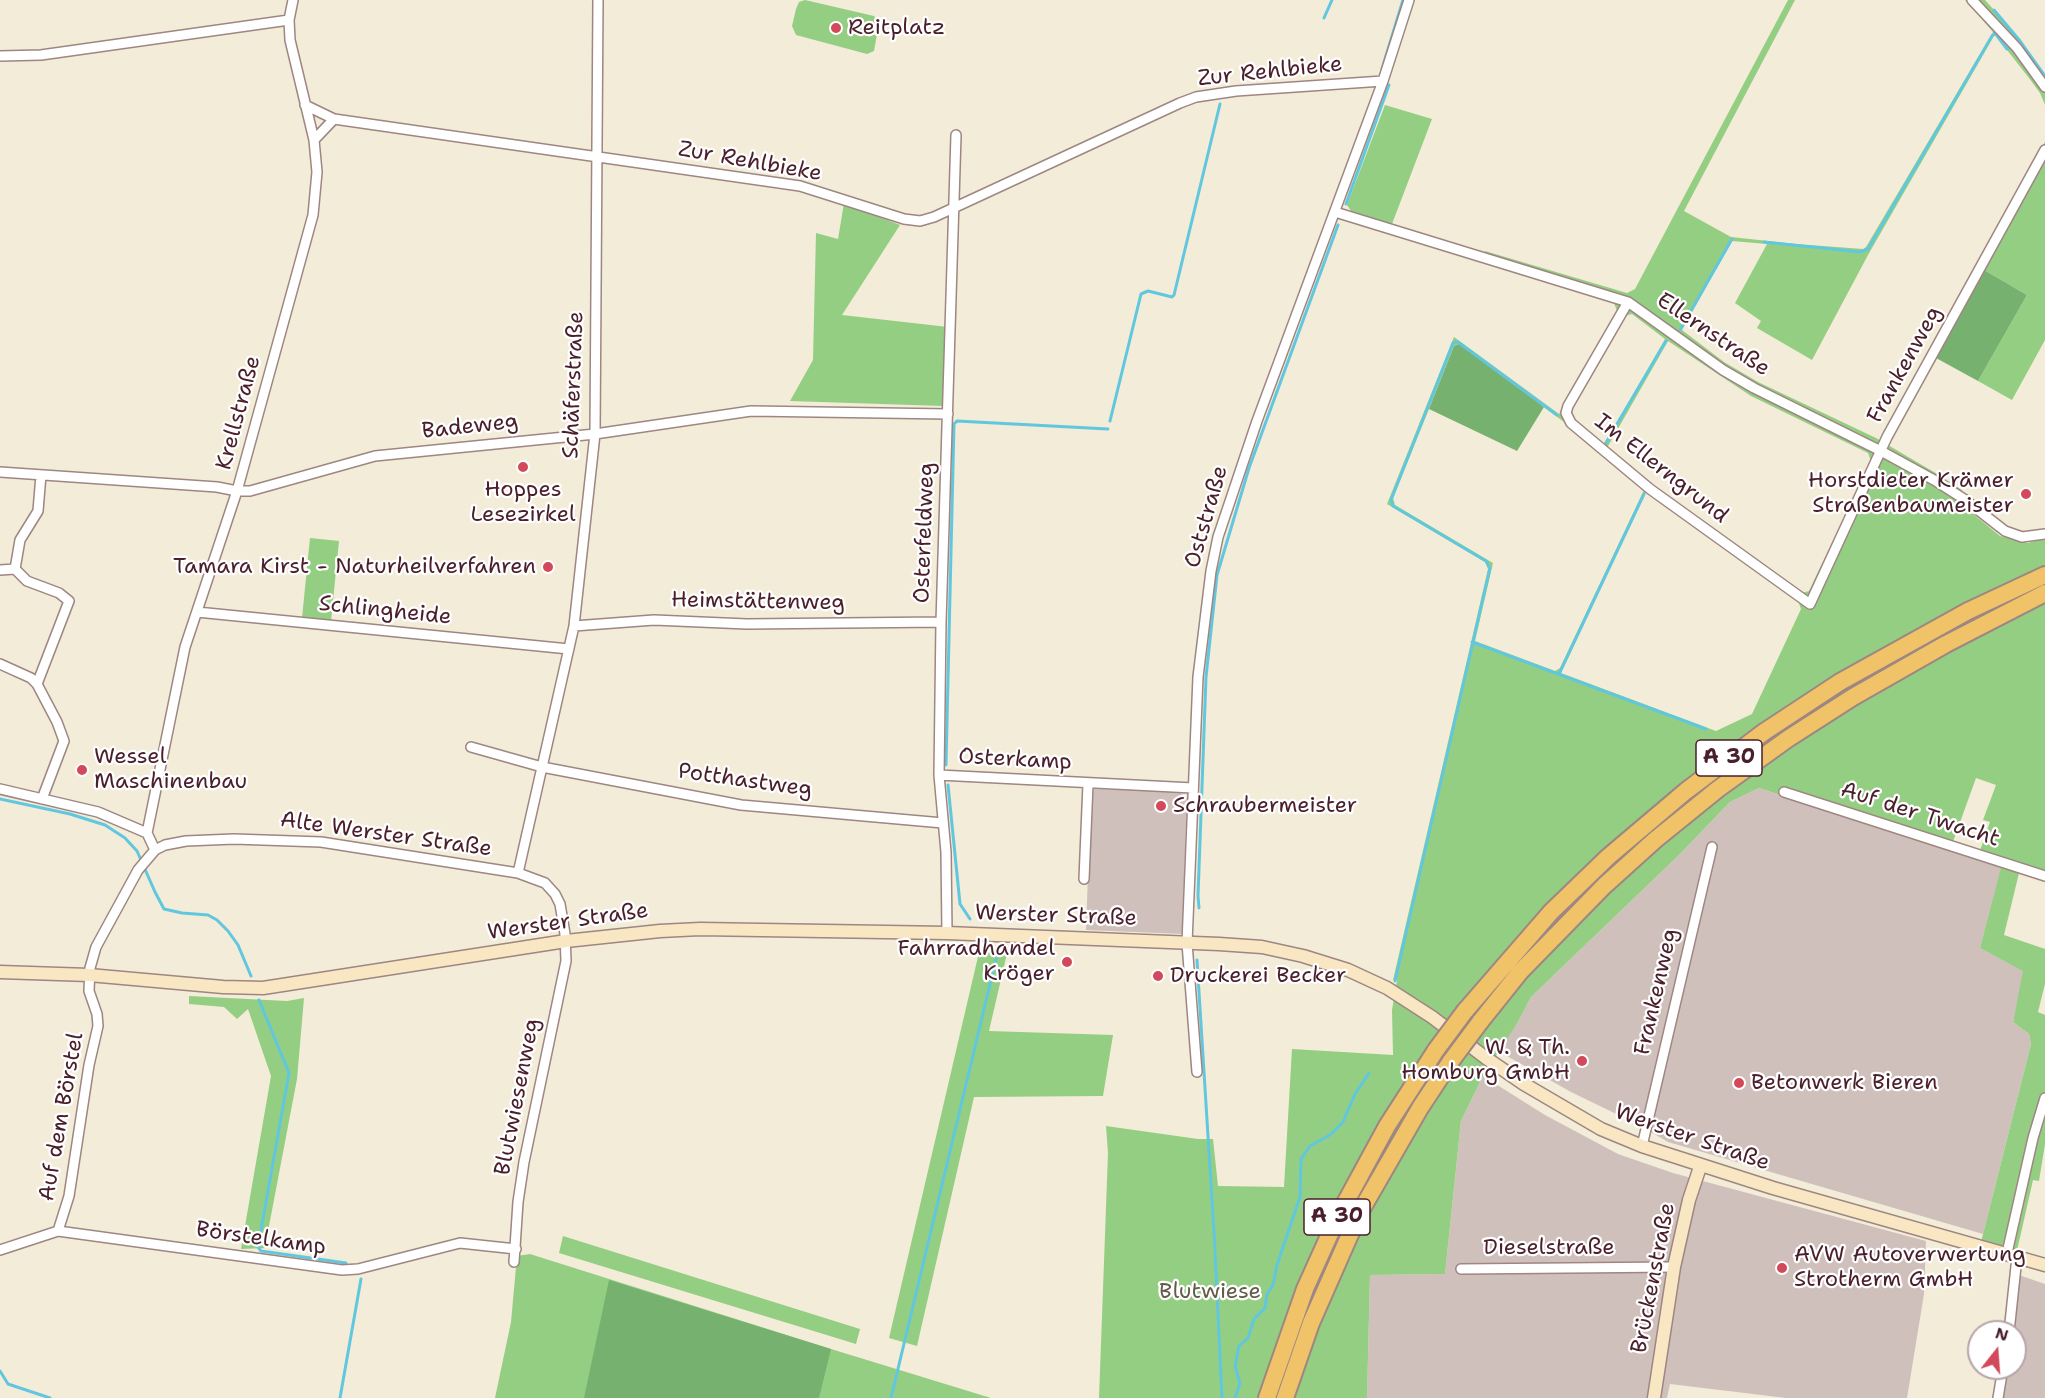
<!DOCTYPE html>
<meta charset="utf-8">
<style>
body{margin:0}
#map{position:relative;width:2045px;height:1398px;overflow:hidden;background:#f3ecd8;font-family:"Shantell Sans",sans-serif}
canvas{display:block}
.north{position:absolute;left:1967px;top:1320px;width:60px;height:60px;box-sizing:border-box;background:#fff;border:2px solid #b7a5aa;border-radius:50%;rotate:17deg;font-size:16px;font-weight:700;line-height:24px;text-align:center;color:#4a1f2b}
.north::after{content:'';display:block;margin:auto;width:21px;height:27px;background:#d1495b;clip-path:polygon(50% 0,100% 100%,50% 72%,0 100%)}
</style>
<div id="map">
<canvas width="2045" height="1398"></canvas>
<div class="north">N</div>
</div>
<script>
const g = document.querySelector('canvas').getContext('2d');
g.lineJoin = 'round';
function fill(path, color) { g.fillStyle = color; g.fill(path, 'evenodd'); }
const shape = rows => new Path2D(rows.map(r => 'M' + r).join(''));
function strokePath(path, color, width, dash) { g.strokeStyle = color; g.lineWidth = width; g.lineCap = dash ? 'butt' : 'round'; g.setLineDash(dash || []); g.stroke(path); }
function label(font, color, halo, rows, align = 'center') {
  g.font = font + ' "Shantell Sans",sans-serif'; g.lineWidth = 4.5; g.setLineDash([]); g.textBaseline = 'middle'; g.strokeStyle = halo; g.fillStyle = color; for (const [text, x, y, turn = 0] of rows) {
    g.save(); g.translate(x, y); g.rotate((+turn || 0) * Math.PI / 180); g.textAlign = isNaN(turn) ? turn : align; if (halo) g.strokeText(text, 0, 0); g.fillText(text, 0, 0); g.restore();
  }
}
fill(shape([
 [1759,788,2002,868,1980,948,2024,971,2013,1022,2029,1034,2031,1044,1983,1234,1668,1142,1639,1125,1571,1092,1498,1051,1518,1022,1531,997,1679,855,1730,802],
 [1091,789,1178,791,1187,797,1182,934,1086,930],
 [1483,1076,1545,1115,1618,1154,1673,1173,1926,1241,1924,1294,1907,1398,1786,1398,1670,1384,1667,1398,1367,1398,1370,1275,1445,1274,1461,1121],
 [2019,1275,2045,1284,2045,1398,1999,1398,2005,1368,2015,1368,2015,1332,2012,1332]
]), '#d0c0bc');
fill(shape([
 [805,0,874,16,879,23,874,51,867,54,796,35,792,26,796,9,799,2],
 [1788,0,1795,0,1684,211,1731,237,1796,244,1863,249,1866,247,1993,32,1965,0,1985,0,2020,39,2045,76,2045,105,2040,93,2029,78,1996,36,1994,36,1868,255,1812,360,1757,328,1761,321,1735,303,1767,244,1732,241,1682,330,1724,362,1758,382,1876,438,1939,475,1962,490,1956,500,2000,536,2028,543,2045,538,2045,881,2019,873,2004,935,2045,949,2045,984,2038,1012,2045,1015,2045,1144,2039,1181,2033,1180,2016,1255,1980,1246,2031,1044,2029,1034,2013,1022,2023,971,1980,948,2001,868,1977,859,1990,822,1983,820,1996,785,1976,778,1950,850,1759,788,1730,802,1679,855,1531,997,1518,1022,1483,1076,1461,1121,1445,1274,1370,1275,1367,1398,1099,1398,1108,1153,1106,1126,1198,1139,1213,1139,1218,1186,1284,1187,1292,1049,1393,1055,1392,1010,1397,980,1393,980,1488,569,1485,562,1387,504,1454,337,1559,414,1617,311,1614,303,1482,262,1485,251,1627,293,1635,289],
 [1632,314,1665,339,1604,445,1573,419,1572,410,1624,316],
 [1668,341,1751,396,1868,453,1871,461,1809,591,1802,593,1651,485,1607,448],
 [1459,344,1564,422,1644,490,1560,668,1555,671,1475,641,1493,563,1395,505,1393,498,1429,409,1454,346],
 [1646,491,1798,601,1801,609,1752,714,1716,731,1561,673],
 [1385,105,1432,119,1392,224,1351,211,1347,205],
 [2045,142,2045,340,2012,400,1978,381,2027,295,1984,270,1969,298,1961,294],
 [844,203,900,225,842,315,948,327,943,406,790,401,813,360,816,233,838,239],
 [310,538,339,541,331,621,302,618],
 [980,948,1008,949,989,1031,1113,1035,1103,1096,974,1097,917,1346,889,1338],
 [189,996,287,1001,304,998,297,1079,265,1247,267,1248,241,1249,271,1076,248,1009,237,1019,224,1007,189,1004],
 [563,1236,860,1329,856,1344,559,1253],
 [530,1254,831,1349,991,1398,495,1398,511,1322,517,1256]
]), '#94ce82');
fill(shape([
 [1984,270,2027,295,1978,381,1936,358],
 [1459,344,1544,407,1517,451,1429,409,1454,346],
 [609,1280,831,1349,819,1398,584,1398]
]), '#77b170');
strokePath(shape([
 [1994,10,2020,41,2045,76],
 [1324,18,1332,0],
 [1382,69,1403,0],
 [1346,204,1389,85],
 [1764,242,1860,252,1868,249,1992,36,1995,33,2007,49,2010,48],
 [1680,330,1732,239],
 [1110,421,1141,294,1148,291,1172,297,1174,295,1220,104],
 [1604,446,1666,341],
 [1472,642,1706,729],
 [1559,674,1644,494],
 [946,765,954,424,957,421,1108,429],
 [948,785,960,904,970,919],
 [0,799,70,814,105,825,125,838,137,851,155,892,164,909,182,913,208,915,217,920,228,931,238,945,251,976],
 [1199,908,1198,896,1206,677,1217,575,1249,468,1338,225],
 [1197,960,1215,1248],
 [1395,981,1490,568,1486,561,1393,506,1391,500,1453,343,1458,342,1557,415],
 [259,1000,289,1073,258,1247,261,1251,346,1263],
 [1215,1251,1222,1398],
 [0,1371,8,1384,50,1398],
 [340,1398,361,1279],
 [891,1398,996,959],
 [1235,1398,1240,1383,1235,1366,1239,1346,1248,1338,1254,1319,1265,1308,1267,1294,1273,1285,1277,1265,1300,1197,1301,1159,1310,1146,1330,1135,1343,1122,1355,1094,1369,1073]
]), '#61c7df', 3);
const street = shape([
 [1972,0,2017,48,2045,87],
 [0,56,41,55,289,20],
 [305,105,334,119,800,186,904,219,920,221,934,217,1180,103,1196,97,1236,91,1383,81],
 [314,140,334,119],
 [1335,212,1628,302,1723,370,1754,388,1881,451,1934,480,1964,499,2005,531,2022,537,2045,534],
 [1628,302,1568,406,1566,413,1571,423,1650,489,1810,604,1887,437,2045,150],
 [0,472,217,487,237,491,250,491,375,456,595,434,751,411,948,414],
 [41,475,38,511,20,540,15,569,27,581,59,593,69,601,37,684,57,722,64,741,42,799],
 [0,570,15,569],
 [197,612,569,649],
 [574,626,654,620,747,624,941,622],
 [0,664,31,678,37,684],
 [471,747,542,767,741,805,943,823],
 [939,775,1193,788],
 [0,789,98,812,147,833,155,850],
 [1784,792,2045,876],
 [147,833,185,647,237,491,313,215,317,172,314,140,290,40,289,20,293,0],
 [518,873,574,626,595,434,598,0],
 [1084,879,1088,784],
 [947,933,946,852,939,775,941,622,956,135],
 [1197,1072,1187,943,1198,677,1211,571,1218,537,1257,421,1383,81,1409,0],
 [1642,1146,1712,847],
 [58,1231,69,1196,89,1065,98,1026,97,1014,89,991,90,968,96,947,138,870,155,850,165,845,186,841,234,839,321,842,518,873,545,883,555,894,560,904,565,934,566,961,524,1162,518,1202,514,1262],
 [0,1250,58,1231,342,1270,358,1269,460,1243,516,1249],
 [2007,1253,2033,1138,2045,1098],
 [1461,1269,1674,1267],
 [2009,1332,2017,1257],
 [1998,1398,2003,1368]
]);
const secondary = shape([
 [0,972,89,975,223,987,263,988,566,941,660,931,700,929,947,933,1219,944,1262,947,1303,956,1348,970,1387,988,1432,1017,1486,1058,1524,1084,1601,1129,1642,1146,1773,1188,2045,1265],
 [1654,1398,1674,1267,1689,1200,1700,1167]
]);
const highway = shape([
 [1465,1011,1551,912,1608,857,1686,791,1764,732,1840,682,1968,611,2045,575],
 [1480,1022,1520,972,1604,886,1655,840,1718,789,1789,738,1853,697,1946,644,2045,593],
 [1267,1398,1305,1289,1337,1218,1387,1126,1436,1050],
 [1285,1398,1311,1323,1359,1214,1420,1108,1451,1061]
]);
strokePath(street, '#9e8682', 12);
strokePath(secondary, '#9e8682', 15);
strokePath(highway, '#9e8682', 20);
strokePath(street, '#fff', 9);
strokePath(secondary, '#f9e7c3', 12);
strokePath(highway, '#f0c369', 16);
const highwayBridge = shape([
 [1436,1050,1465,1011],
 [1451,1061,1480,1022]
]);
strokePath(highwayBridge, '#9e8682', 20, []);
strokePath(highwayBridge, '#f0c369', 16);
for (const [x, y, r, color] of [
 [836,28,6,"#d1495b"],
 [523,467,6,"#d1495b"],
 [2026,494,6,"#d1495b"],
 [548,567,6,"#d1495b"],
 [82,770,6,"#d1495b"],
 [1161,806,6,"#d1495b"],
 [1067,962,6,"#d1495b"],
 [1158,976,6,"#d1495b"],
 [1582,1061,6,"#d1495b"],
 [1739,1083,6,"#d1495b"],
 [1782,1268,6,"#d1495b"]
]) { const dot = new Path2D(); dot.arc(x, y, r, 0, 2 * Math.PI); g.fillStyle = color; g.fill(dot); strokePath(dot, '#fff', 2); }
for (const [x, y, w] of [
 [1729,758,66],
 [1337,1217,66]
]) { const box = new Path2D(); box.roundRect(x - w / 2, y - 18, w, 36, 4.5); g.fillStyle = '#fff'; g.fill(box); strokePath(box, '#4a1f2b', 1.5); }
label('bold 21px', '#4a1f2b', null, [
 ["A 30",1729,758],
 ["A 30",1337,1217]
]);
label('22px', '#4a1f2b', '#fff', [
 ["Reitplatz",848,28],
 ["Horstdieter Krämer",2014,481,"right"],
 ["Straßenbaumeister",2014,506,"right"],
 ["Hoppes",523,490,"center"],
 ["Lesezirkel",523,515,"center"],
 ["Tamara Kirst - Naturheilverfahren",536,567,"right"],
 ["Wessel",94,757],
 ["Maschinenbau",94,782],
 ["Schraubermeister",1173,806],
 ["Fahrradhandel",1055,949,"right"],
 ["Kröger",1055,974,"right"],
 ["Druckerei Becker",1170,976],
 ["W. & Th.",1570,1048,"right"],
 ["Homburg GmbH",1570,1073,"right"],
 ["Betonwerk Bieren",1751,1083],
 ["AVW Autoverwertung",1794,1255],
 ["Strotherm GmbH",1794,1280]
], 'left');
label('22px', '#4a1f2b', '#fff', [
 ["Zur Rehlbieke",1270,72,-6],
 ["Zur Rehlbieke",750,162,10],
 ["Ellernstraße",1713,335,34],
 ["Frankenweg",1905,365,-61],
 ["Schäferstraße",574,385,-88],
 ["Krellstraße",239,413,-75],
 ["Badeweg",470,427,-6],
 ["Im Ellerngrund",1661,469,38],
 ["Oststraße",1207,517,-74],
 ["Osterfeldweg",925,533,-88],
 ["Heimstättenweg",758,602,1],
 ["Schlingheide",385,611,6],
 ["Osterkamp",1015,760,3],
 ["Potthastweg",745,781,8],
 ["Auf der Twacht",1920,815,18],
 ["Alte Werster Straße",386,835,8],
 ["Werster Straße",1056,916,2],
 ["Werster Straße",568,922,-8],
 ["Frankenweg",1657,992,-77],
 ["Blutwiesenweg",518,1097,-79],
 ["Auf dem Börstel",62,1117,-80],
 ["Werster Straße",1692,1138,19],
 ["Börstelkamp",261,1239,8],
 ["Dieselstraße",1549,1248],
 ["Brückenstraße",1654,1278,-79]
]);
label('22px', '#645c49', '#fff', [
 ["Blutwiese",1210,1292]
]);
</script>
